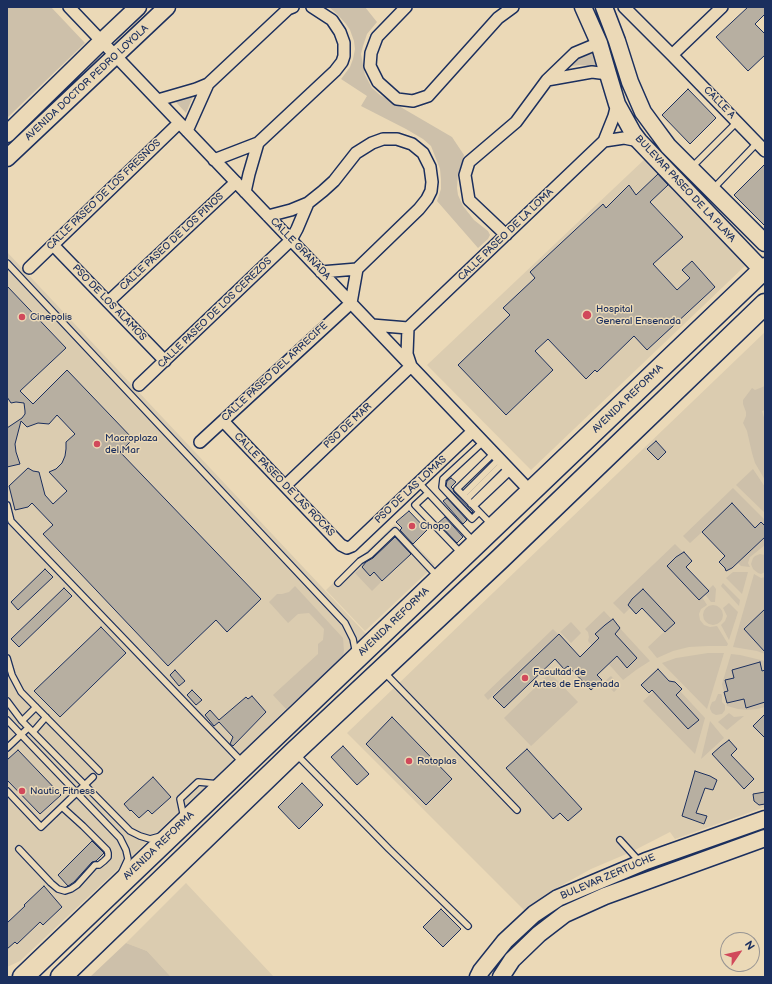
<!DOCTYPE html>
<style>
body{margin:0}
#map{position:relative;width:772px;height:984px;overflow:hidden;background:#ebd9b7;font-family:"Balsamiq Sans",sans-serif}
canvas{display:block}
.frame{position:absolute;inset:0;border:8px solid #1b2f5e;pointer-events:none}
.north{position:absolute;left:720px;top:932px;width:40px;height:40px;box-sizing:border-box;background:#ebd9b7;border:1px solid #989593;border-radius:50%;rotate:56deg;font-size:11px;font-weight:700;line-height:16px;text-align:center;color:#1b2f5e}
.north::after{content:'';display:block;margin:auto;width:14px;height:18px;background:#d1495b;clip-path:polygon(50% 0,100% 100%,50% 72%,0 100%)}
</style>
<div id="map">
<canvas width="772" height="984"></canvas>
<div class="frame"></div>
<div class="north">N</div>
</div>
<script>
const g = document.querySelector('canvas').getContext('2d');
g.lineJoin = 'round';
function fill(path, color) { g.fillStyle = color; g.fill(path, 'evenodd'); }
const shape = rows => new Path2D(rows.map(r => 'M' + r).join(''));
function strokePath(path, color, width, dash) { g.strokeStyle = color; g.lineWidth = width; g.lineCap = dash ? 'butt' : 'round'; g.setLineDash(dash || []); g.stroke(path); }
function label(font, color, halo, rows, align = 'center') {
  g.font = font + ' "Balsamiq Sans",sans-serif'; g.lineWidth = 3; g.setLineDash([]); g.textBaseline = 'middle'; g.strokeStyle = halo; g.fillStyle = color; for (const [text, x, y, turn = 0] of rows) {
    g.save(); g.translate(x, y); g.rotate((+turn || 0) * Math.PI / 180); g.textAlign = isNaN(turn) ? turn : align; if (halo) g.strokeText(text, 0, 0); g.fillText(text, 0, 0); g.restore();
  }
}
fill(shape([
 [647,157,747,264,531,470,427,365],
 [7,252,367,635,286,709,237,757,20,961,7,967],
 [765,332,765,807,675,839,670,832,631,852,591,869,555,889,525,911,347,733],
 [395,524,435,565,365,631,326,590],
 [186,883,274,977,171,977,147,951,126,943]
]), '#dbccb0');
fill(shape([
 [7,7,51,7,85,43,7,118],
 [329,7,365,7,377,22,367,34,363,46,361,54,365,75,372,88,380,95,452,137,464,155,458,174,457,188,458,195,463,206,474,220,488,231,490,235,488,239,478,248,437,201,441,189,441,180,440,169,431,146,423,139,406,129,361,106,367,96,341,79,350,67,353,59,355,49,354,41,350,30,346,24,337,14],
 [592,54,597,69,588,66,580,65,572,66,565,68,577,57,583,55],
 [194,94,186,113,174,100],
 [765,386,765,410,762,411,765,421,765,480,755,463,752,453,747,431,743,423,746,416,746,412,743,404,743,400,752,388,755,390],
 [753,469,765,487,765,513,736,485],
 [733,488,765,520,765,545,750,557,748,563,750,567,741,566,738,563,744,557,712,523,690,543,683,536],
 [675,544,684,553,676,557,667,566,698,600,702,597,707,605,701,609,699,614,700,620,704,625,710,627,717,626,728,644,727,646,708,646,689,647,673,651,657,658,648,647,664,632,642,608,636,614,630,608,624,614,613,603],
 [760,554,765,555,765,572,761,574,758,573,753,569,751,564,753,558,755,556],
 [362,567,370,575,374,572,382,581,372,591,355,573],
 [733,572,748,572,742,594,726,578],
 [754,574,761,578,765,577,765,654,757,651,733,647],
 [723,583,740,600,739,606,721,586],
 [713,585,716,589,715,602,711,602,705,594,708,590],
 [295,586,343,638,344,651,342,659,286,709,273,695,318,654,318,644,323,640,324,629,309,613,298,614,288,623,269,602,277,594,282,594,289,592],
 [729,603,738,612,729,640,721,625,725,621,727,616,723,608],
 '703 615a10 10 0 1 1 20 0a10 10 0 1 1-20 0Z',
 [604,611,650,661,636,670,623,680,588,641,589,637,588,632,585,629],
 [571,622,581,633,571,643,560,632],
 [553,629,558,634,488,700,484,695],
 [708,653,724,653,707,709,662,663,676,658],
 [731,654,740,655,765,661,765,707,757,709,747,710,738,709,727,706,722,684],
 [550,673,578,702,531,746,504,718],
 [611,676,620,686,614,692,604,682],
 [663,683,680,691,705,718,695,754,643,701],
 [718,694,721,694,722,695,722,702,725,705,725,710,722,714,716,715,712,713,710,709,710,707,712,702,715,701,716,699],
 [729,713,734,717,744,716,727,730,718,722],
 [710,721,724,738,701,759],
 [126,943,147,951,171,977,90,977]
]), '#cdc0aa');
const building = shape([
 [748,7,765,7,765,14,755,24,765,34,765,55,748,71,716,37,748,7],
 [688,89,716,118,690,144,662,115,688,89],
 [765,164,765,226,734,195,765,164],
 [658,174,668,185,650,202,683,237,653,264,677,290,690,278,682,270,692,261,715,287,647,350,634,336,597,372,595,370,586,379,548,339,535,351,553,370,506,415,458,365,510,315,503,308,535,278,530,272,603,204,606,208,629,185,636,195,658,174],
 [7,286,66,348,20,391,33,404,67,370,133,439,120,452,261,599,227,632,216,620,168,666,43,534,53,525,32,503,28,507,15,510,9,486,28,468,33,471,39,472,45,495,53,504,67,491,49,472,56,469,62,463,65,456,66,449,66,442,75,434,57,415,49,424,38,423,27,427,21,421,15,444,16,452,20,464,7,467,7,428,22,418,25,414,25,411,24,403,16,402,11,403,7,397,7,286],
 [656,441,666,452,658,460,647,449,656,441],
 [451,478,456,482,451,487,453,489,454,492,473,512,472,513,446,486,447,481,451,478],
 [447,498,467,520,463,524,443,501,447,498],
 [732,503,755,528,761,522,765,526,765,537,732,568,726,571,725,568,719,562,725,556,702,532,732,503],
 [409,511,427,530,413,544,400,530,402,528,396,522,409,511],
 [445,517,463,537,457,543,438,523,445,517],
 [395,537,411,554,382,581,374,572,370,576,362,567,366,562,373,558,395,537],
 [684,552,692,561,686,567,709,591,699,600,667,566,676,557,684,552],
 [45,569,53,577,18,610,11,602,45,569],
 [64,588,72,596,19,647,11,639,64,588],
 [643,589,675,623,665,632,642,608,636,614,628,605,632,599,643,589],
 [765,609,765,652,744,629,765,609],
 [613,619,620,628,615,634,637,658,627,668,617,656,597,675,602,680,591,690,568,666,564,669,555,659,504,708,493,697,559,634,580,657,599,638,595,634,605,625,613,619],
 [101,627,126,653,60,717,34,691,101,627],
 [760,662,762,671,765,670,765,702,746,708,744,699,727,703,724,692,728,691,725,680,734,678,732,670,760,662],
 [658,669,669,681,675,682,682,689,676,695,699,720,688,729,652,690,649,693,641,685,658,669],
 [175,670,185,681,179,686,170,675,175,670],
 [192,690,202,700,196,705,187,695,192,690],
 [252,696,266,712,233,746,230,744,233,737,219,722,214,726,205,715,210,710,219,720,246,697,248,699,252,696],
 [765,714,765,738,753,726,765,714],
 [392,717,452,779,426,805,366,744,392,717],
 [729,740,737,749,731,755,754,779,744,789,712,754,721,746,729,740],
 [343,746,369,774,357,785,331,757,343,746],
 [527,749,582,809,568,821,560,813,553,819,506,768,527,749],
 [18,750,61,795,40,814,7,780,7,760,18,750],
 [695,771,710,776,717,780,713,790,705,788,696,813,707,816,704,824,682,816,695,771],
 [153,777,171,797,152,814,148,810,139,818,131,810,130,811,124,804,153,777],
 [302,783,323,805,299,829,278,807,302,783],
 [765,792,765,804,759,805,754,801,753,794,765,792],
 [92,841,104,853,96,861,92,862,74,882,68,886,58,875,92,841],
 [44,886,62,907,43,925,40,922,17,944,15,942,7,949,7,923,25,906,24,905,44,886],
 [441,909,461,929,443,947,423,927,441,909]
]);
fill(building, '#b7afa1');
strokePath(building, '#1b2f5e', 1);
const lane = shape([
 [692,167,737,122],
 [712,190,757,143],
 [7,263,345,623,353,639,355,649,355,653],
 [419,483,474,542],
 [428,493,415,505,462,554],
 [463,495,499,459],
 [467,499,503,463],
 [471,504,508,468],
 [7,505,11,521,243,763],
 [474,506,511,471],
 [479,512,472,519,442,487,443,479,483,442],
 [492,525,457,489,494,453],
 [338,583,360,561,370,555,395,531,438,577],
 [7,658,12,675,21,692,99,771],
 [384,672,517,810],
 [7,701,22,721,130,831,140,836,150,839,161,836],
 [7,720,120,838,126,850,128,859,122,872],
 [22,721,36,707],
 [33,732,46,717],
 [7,748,28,728],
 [296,754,389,849,468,926],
 [7,791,41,827,93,777],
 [184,818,180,799,198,782,219,784],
 [620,840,640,862],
 [19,849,51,883,58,889,65,891,71,889,77,885,95,865,99,865,104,861,108,857,108,853,107,850,83,826,62,807]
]);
const street = shape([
 [69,7,531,492],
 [406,7,377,37,371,53,370,66,378,82,397,99,413,101,428,96,498,18,513,7],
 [624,7,672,55,765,151],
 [672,55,722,7],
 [547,80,575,53,599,43],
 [158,100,196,89,208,84,288,9,293,7],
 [187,131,208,84],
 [604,141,624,138,639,141],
 [214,160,258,143,335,71,342,62,344,56,344,43,340,32,332,20,312,7],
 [245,192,249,174,258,143],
 [268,216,291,210,308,203,323,191,334,181,356,153,372,143,383,139,397,139,412,144,423,153,430,167,432,182,431,191,427,199,419,209,357,269],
 [506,235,469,200,465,175,469,162,516,122,547,80,592,72,608,74],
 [53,245,165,361],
 [29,268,179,123],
 [321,272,357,269],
 [108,302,236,182],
 [372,325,408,328,604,141,614,116,617,104],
 [139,385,291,240,297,229,308,203],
 [223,421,341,545,347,548,352,546,473,431],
 [200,442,351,303,357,269],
 [285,486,411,366,407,354,408,328]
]);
const secondary = shape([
 [583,7,599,43,608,74,617,104,633,133,639,141,765,273],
 [604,7,617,41,630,82,643,112,654,127,668,146,765,243],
 [7,134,102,41,138,7],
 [7,158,167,7],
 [478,977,481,971,505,941,534,914,558,898,646,861,765,819],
 [501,977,512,960,539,934,565,914,605,896,765,838]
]);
const highway = shape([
 [23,977,765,268],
 [61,977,294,752,500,559,765,304]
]);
strokePath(lane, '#1b2f5e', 8);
strokePath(street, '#1b2f5e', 14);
strokePath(secondary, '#1b2f5e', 19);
strokePath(highway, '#1b2f5e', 23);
strokePath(lane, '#ebd9b7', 5.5);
strokePath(street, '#ebd9b7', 11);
strokePath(secondary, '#ebd9b7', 16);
strokePath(highway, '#ebd9b7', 20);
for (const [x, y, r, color] of [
 [587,315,5,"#d1495b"],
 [22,317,4,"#d1495b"],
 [97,444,4,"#d1495b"],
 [412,526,4,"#d1495b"],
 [525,678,4,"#d1495b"],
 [409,761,4,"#d1495b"],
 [22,791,4,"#d1495b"]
]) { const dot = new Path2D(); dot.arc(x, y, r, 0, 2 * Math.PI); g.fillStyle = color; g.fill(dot); strokePath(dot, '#ebd9b7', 1.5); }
label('10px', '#1b2f5e', '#ebd9b7', [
 ["AVENIDA DOCTOR PEDRO LOYOLA",87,83,-43],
 ["CALLE A",719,103,46],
 ["BULEVAR PASEO DE LA PLAYA",685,189,47],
 ["CALLE PASEO DE LOS FRESNOS",104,195,-44],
 ["CALLE PASEO DE LA LOMA",506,235,-44],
 ["CALLE PASEO DE LOS PINOS",172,242,-43],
 ["CALLE GRANADA",300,249,46],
 ["PSO DE LOS ALAMOS",109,303,46],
 ["CALLE PASEO DE LOS CEREZOS",215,313,-44],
 ["CALLE PASEO DEL ARRECIFE",275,372,-43],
 ["AVENIDA REFORMA",628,399,-44],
 ["PSO DE MAR",348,426,-43],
 ["CALLE PASEO DE LAS ROCAS",284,485,46],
 ["PSO DE LAS LOMAS",411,490,-43],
 ["AVENIDA REFORMA",394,622,-44],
 ["AVENIDA REFORMA",159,846,-44],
 ["BULEVAR ZERTUCHE",608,877,-23]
]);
label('10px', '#1b2f5e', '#ebd9b7', [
 ["Hospital",596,309],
 ["General Ensenada",596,321],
 ["Cinepolis",30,317],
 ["Macroplaza",105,438],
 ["del Mar",105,450],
 ["Chopo",420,526],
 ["Facultad de",533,672],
 ["Artes de Ensenada",533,684],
 ["Rotoplas",417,761],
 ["Nautic Fitness",30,791]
], 'left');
</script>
